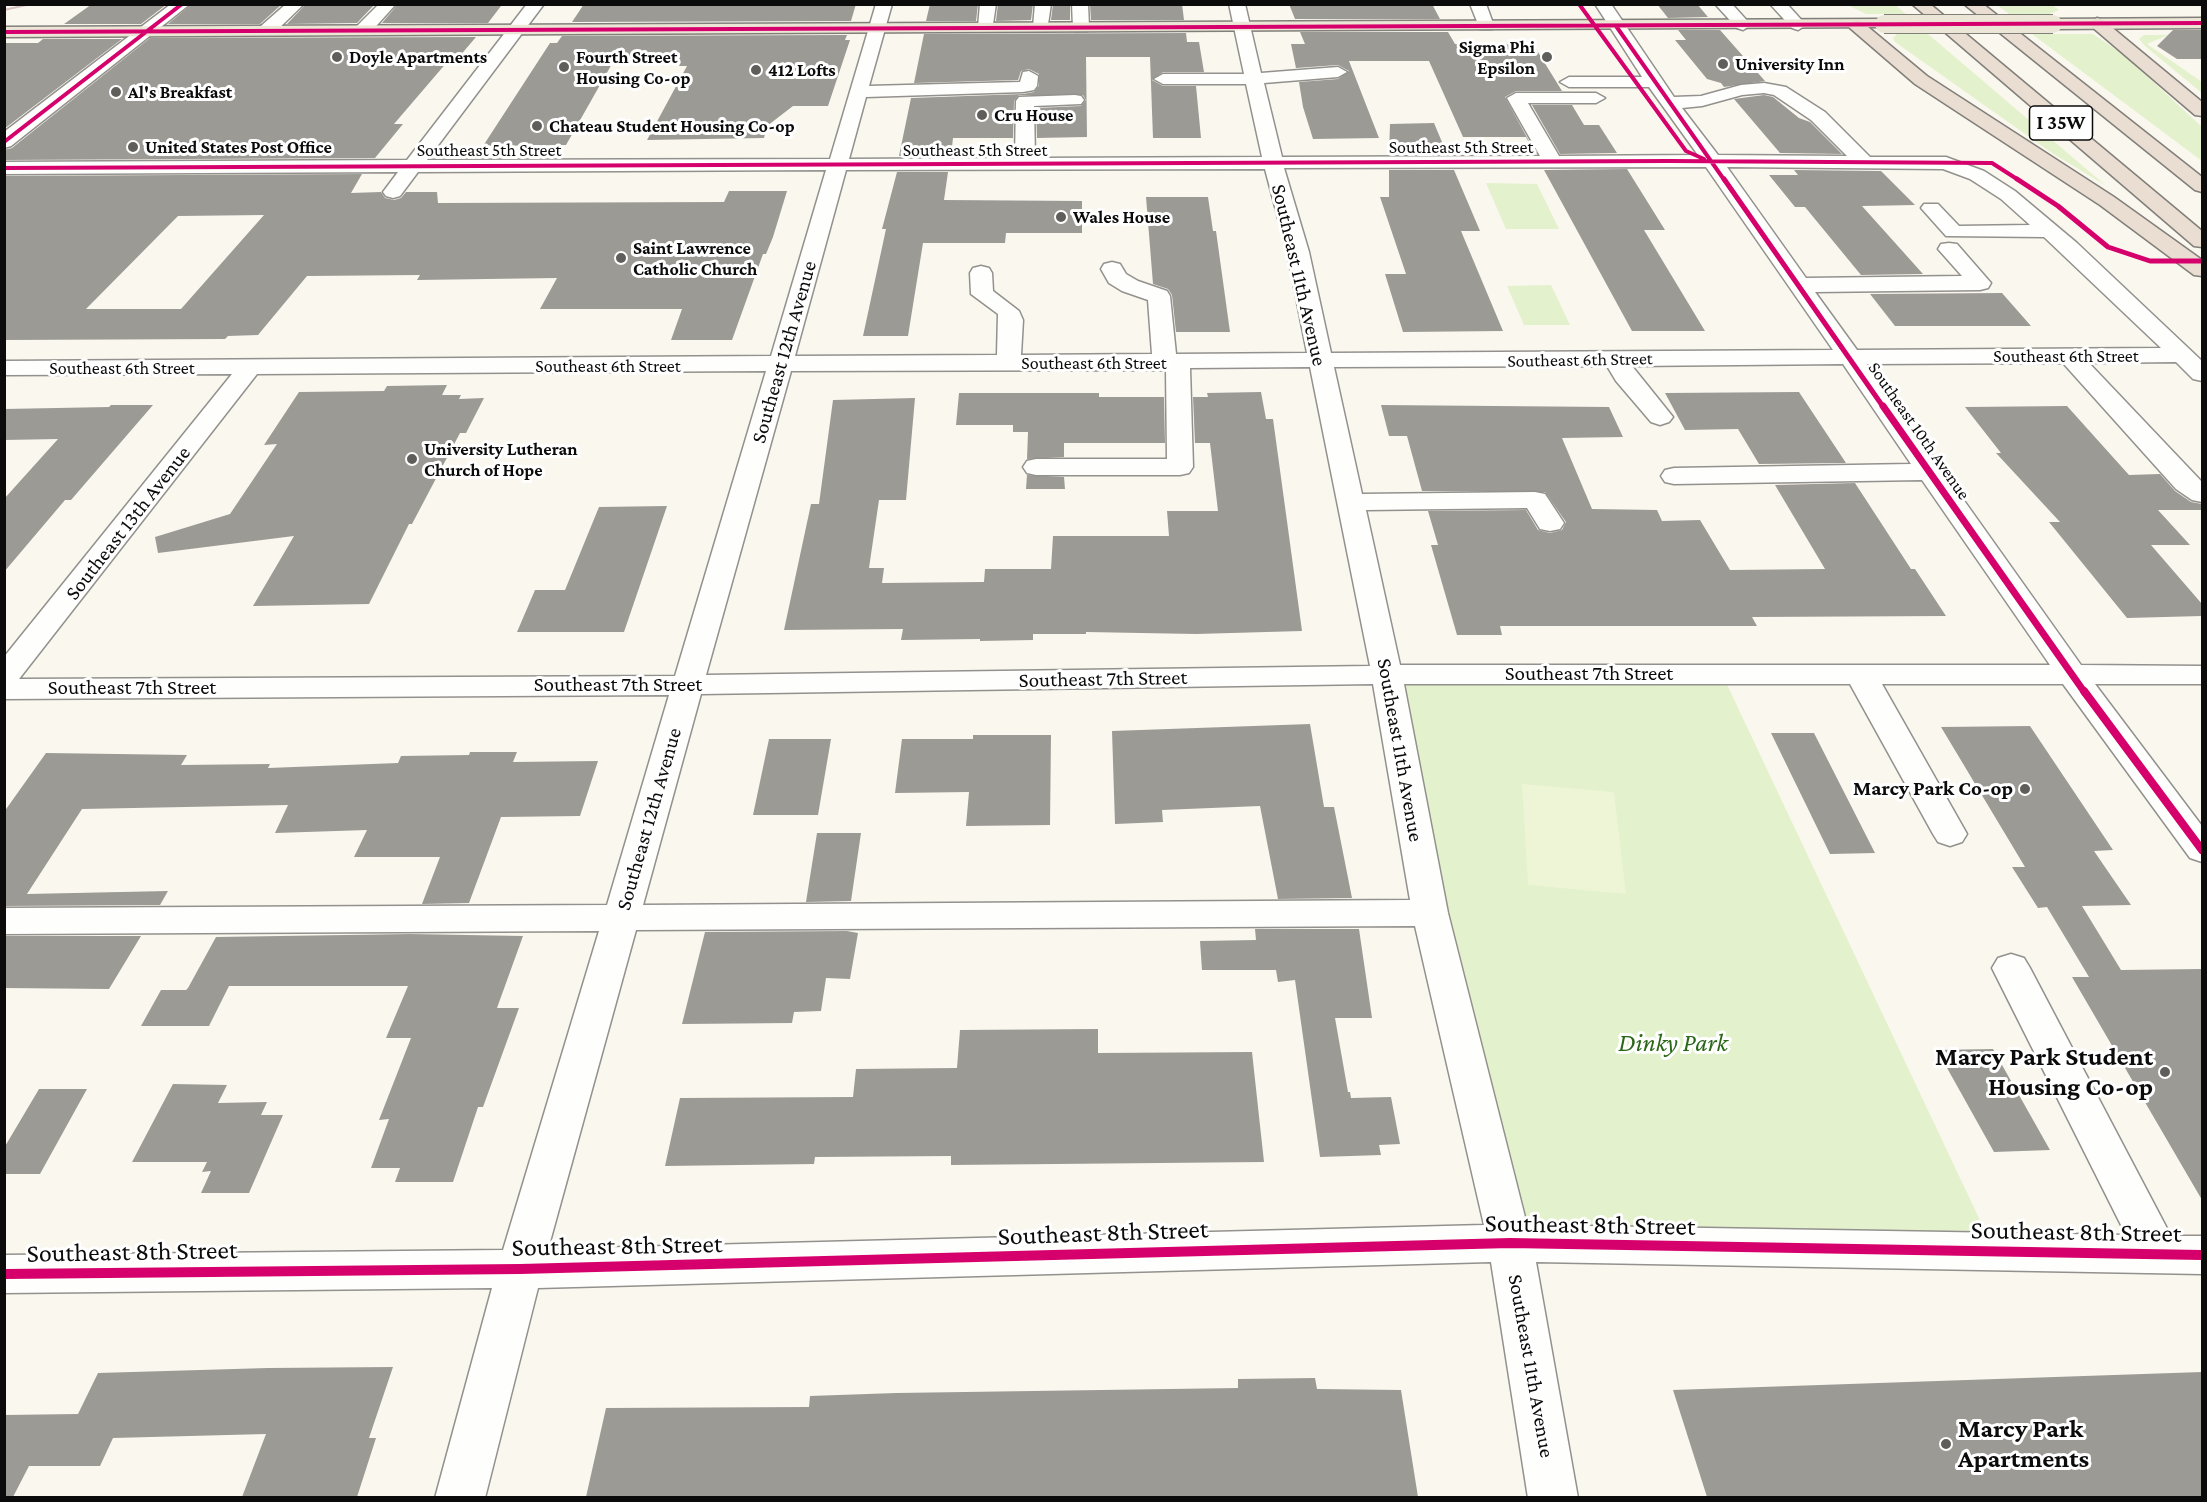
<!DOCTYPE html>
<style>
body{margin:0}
#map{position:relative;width:2207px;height:1502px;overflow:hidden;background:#faf7ee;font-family:"Crimson Pro",serif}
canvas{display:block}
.frame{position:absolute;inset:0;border:6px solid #0b0b0b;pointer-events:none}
</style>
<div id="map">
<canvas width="2207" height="1502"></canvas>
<div class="frame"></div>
</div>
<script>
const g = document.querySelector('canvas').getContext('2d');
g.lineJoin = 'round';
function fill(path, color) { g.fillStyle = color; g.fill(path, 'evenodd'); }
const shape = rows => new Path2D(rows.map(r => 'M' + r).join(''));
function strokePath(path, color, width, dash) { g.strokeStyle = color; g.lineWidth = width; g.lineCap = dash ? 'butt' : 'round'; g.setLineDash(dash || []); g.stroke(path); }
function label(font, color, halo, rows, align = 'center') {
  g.font = font + ' "Crimson Pro",serif'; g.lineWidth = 6; g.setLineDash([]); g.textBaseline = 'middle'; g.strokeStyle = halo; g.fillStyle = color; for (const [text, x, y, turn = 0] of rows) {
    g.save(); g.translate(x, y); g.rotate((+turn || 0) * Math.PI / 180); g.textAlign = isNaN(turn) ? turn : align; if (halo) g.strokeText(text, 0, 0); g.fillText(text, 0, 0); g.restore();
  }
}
fill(shape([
 [1848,5,1895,5,1906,14,1866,14],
 [1997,5,2052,5,2059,10,2049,14,2009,14],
 [1897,34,1928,34,2105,185,2052,153,1895,42,1893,38],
 [2032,34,2093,34,2124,55,2202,127,2202,161],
 [2144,35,2168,35,2147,44,2202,82,2202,93,2145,46,2139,39],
 [1486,183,1537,184,1559,229,1506,229],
 [1551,285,1570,325,1524,325,1507,286],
 [1722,674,1994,1250,1510,1243,1387,675]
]), '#e3f1cc');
fill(shape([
 [1522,784,1614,792,1626,894,1528,885]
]), '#edf5d6');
fill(shape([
 [92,4,167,4,141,24,64,24],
 [192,4,282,4,260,24,168,24],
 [306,4,375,4,357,23,287,24],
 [398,4,465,4,463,6,501,6,488,23,382,23],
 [584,4,856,4,851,21,572,22],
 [930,4,978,4,976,21,926,21],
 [998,4,1033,4,1031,20,996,21],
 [1053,4,1070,4,1070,20,1051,20],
 [1090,4,1182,4,1184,20,1091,20],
 [1289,4,1432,4,1440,19,1295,19],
 [1657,4,1697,4,1708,17,1668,18],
 [1678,30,1720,30,1765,81,1724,87,1721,83,1707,79,1675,40,1686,40],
 [2173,30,2202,30,2202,59,2177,59,2157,46],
 [1300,32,1448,32,1455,44,1533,44,1562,91,1516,91,1505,97,1536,154,1535,154,1526,137,1463,137,1429,61,1349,61,1379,138,1313,139,1303,107,1299,82,1338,79,1349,71,1338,65,1296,68,1291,44,1305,44],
 [1186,33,1187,42,1199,42,1204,72,1163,72,1152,80,1163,86,1196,86,1201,138,1153,138,1150,57,1086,57,1087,137,1037,138,1036,108,1081,106,1086,100,1083,95,1019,95,1014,101,1013,138,953,138,951,156,899,156,911,98,1023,94,1034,92,1039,86,1039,74,1029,69,1021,71,1018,80,914,83,924,34],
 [847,35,845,40,850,40,828,106,793,106,767,126,764,138,647,140,687,66,679,66,681,62,613,62,566,145,483,146,550,43,557,43,562,36],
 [476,37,459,57,448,61,394,124,403,124,375,158,4,160,4,150,12,148,150,38],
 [43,39,122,39,4,129,4,43,38,43],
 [1764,95,1773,97,1799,118,1810,122,1842,154,1780,153,1734,99],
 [1532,105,1572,105,1584,125,1599,125,1617,153,1560,154],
 [1434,123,1447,154,1389,154,1390,124],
 [1627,169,1665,230,1644,230,1705,331,1632,331,1544,170],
 [1389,170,1454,170,1480,231,1461,231,1503,331,1403,332,1385,274,1406,274,1380,197,1389,197],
 [1794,170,1881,171,1915,205,1862,206,1923,274,1861,275,1805,207,1795,207,1769,175,1798,175],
 [897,172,948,172,944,200,1082,201,1082,233,1006,233,1005,243,923,243,908,336,863,336,886,229,882,229],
 [362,174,351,193,381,192,385,198,394,200,401,198,406,192,437,192,438,203,724,202,729,191,787,191,773,237,766,254,763,254,732,340,671,340,682,309,540,309,557,278,417,280,420,275,307,276,258,335,228,336,225,339,4,340,4,176],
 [264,215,181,309,86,309,178,216],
 [1146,197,1208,197,1213,231,1216,231,1230,332,1176,332,1172,295,1168,289,1153,284],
 [2002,293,2031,326,1895,326,1870,294],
 [447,385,442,395,461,395,459,399,484,398,466,433,460,433,412,524,409,524,369,604,253,606,294,536,158,553,155,537,230,514,277,444,264,445,299,392,384,391,387,386],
 [1261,392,1266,419,1273,419,1302,631,1196,634,1086,632,1086,634,1033,634,1033,640,980,641,980,639,901,640,903,629,784,630,811,504,819,504,833,400,915,398,906,500,879,500,869,568,884,568,882,583,984,582,985,569,1051,569,1053,536,1169,536,1167,511,1218,511,1210,443,1195,443,1193,397,1208,397,1207,393],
 [1799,392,1846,463,1759,464,1738,429,1685,430,1665,393],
 [959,393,1099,393,1099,397,1164,397,1165,443,1064,443,1064,457,1027,459,1028,432,1013,432,1013,425,956,425],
 [111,405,153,405,71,500,65,500,4,572,4,499,58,439,4,440,4,409,109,407],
 [1381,405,1609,407,1623,437,1562,438,1592,509,1657,510,1662,521,1700,520,1730,570,1825,569,1775,485,1855,483,1911,569,1915,569,1946,616,1752,617,1757,626,1500,626,1502,635,1457,635,1431,545,1438,545,1428,511,1526,510,1538,530,1550,533,1562,530,1566,522,1545,492,1422,491,1407,436,1389,436],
 [2067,406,2129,475,2160,474,2175,491,2191,502,2202,504,2202,510,2158,510,2190,545,2151,545,2202,604,2202,616,2127,618,2049,522,2060,522,1996,453,2001,453,1965,407],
 [1027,475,1064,477,1065,489,1026,489],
 [667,506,624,632,517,632,535,590,565,590,599,507],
 [1310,724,1324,807,1334,807,1352,898,1278,899,1260,806,1162,810,1163,822,1115,824,1112,731],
 [2030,726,2113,850,2094,851,2131,905,2082,906,2121,970,2202,969,2202,1200,2072,977,2089,977,2047,907,2038,908,2012,867,2025,867,1941,727],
 [1771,733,1814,733,1875,853,1830,854],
 [973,735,1051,735,1050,825,966,826,969,792,895,793,902,739,973,739],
 [769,739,831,739,818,815,753,815],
 [470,752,517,752,513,762,598,761,580,816,501,817,469,903,422,904,440,857,354,857,367,830,275,833,288,805,82,809,27,894,168,891,160,905,4,906,4,812,46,753,187,755,181,765,270,764,268,768,398,763,401,756,469,755],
 [817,833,861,833,851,901,806,902],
 [1255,929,1359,929,1372,1018,1335,1018,1348,1092,1350,1092,1351,1098,1391,1097,1400,1144,1379,1145,1381,1155,1320,1157,1295,980,1278,982,1276,970,1202,970,1200,941,1256,940],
 [847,931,858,933,850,979,826,978,821,1011,794,1012,792,1023,682,1024,705,932],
 [410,934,523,936,497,1008,519,1008,483,1107,478,1107,453,1182,395,1182,400,1168,371,1168,389,1119,379,1120,411,1038,386,1038,408,986,229,986,209,1026,141,1026,161,990,186,990,188,988,216,937],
 [4,936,141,936,109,989,4,988],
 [1098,1029,1098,1053,1252,1052,1264,1162,951,1165,951,1156,815,1157,814,1164,665,1166,680,1098,853,1097,856,1069,957,1068,960,1030],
 [1993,1049,2050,1150,1994,1152,1937,1050],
 [173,1084,227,1085,218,1103,267,1102,261,1115,283,1115,249,1193,201,1193,211,1171,202,1172,207,1162,132,1162],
 [39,1089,87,1089,40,1174,4,1174,4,1148],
 [268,1368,393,1367,369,1438,376,1438,357,1497,242,1497,266,1434,113,1438,100,1466,29,1466,13,1497,4,1497,4,1415,78,1414,98,1373],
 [2202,1372,2202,1497,1707,1497,1673,1390],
 [1315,1378,1317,1389,1401,1390,1418,1497,586,1497,606,1408,809,1407,810,1396,896,1393,1238,1388,1238,1379]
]), '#9c9a95');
const minor = shape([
 [171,4,190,4,11,146,4,148,4,132,171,4],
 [286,4,304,4,273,34,261,34,259,30,261,26,286,4],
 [379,4,396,4,369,34,357,34,355,30,357,26,379,4],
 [527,4,544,4,427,160,830,159,876,4,892,4,869,86,1020,82,1023,72,1029,71,1038,76,1037,86,1034,90,1023,92,866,97,849,159,1015,158,1016,101,1019,97,1075,95,1081,96,1084,100,1081,104,1034,106,1035,158,1262,157,1246,84,1163,84,1154,79,1163,74,1244,74,1229,4,1245,4,1261,73,1338,67,1347,72,1338,77,1264,83,1282,157,1540,156,1507,98,1516,93,1596,93,1605,98,1596,103,1528,103,1559,156,1698,155,1649,87,1569,87,1560,82,1569,77,1642,77,1595,4,1611,4,1674,97,1701,96,1741,85,1764,83,1786,87,1825,112,1870,157,1946,157,1984,171,2015,191,2077,243,2202,361,2202,381,2193,379,2176,362,2089,363,2202,482,2202,502,2192,500,2176,489,2063,363,1867,364,2081,665,2202,666,2202,684,2095,684,2202,826,2202,862,2190,858,2063,684,1882,684,1967,834,1962,842,1950,846,1938,842,1933,834,1850,684,1404,684,1448,913,1527,1225,2126,1235,1992,968,1998,958,2011,954,2024,958,2030,968,2171,1236,2202,1236,2202,1274,1536,1262,1578,1498,1528,1498,1491,1262,538,1288,485,1498,435,1498,492,1288,4,1293,4,1255,503,1250,599,931,4,934,4,908,607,905,669,695,4,699,4,657,232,374,4,375,4,361,771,356,826,170,418,172,400,196,393,198,386,196,383,192,398,172,4,174,4,162,407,160,527,4],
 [1764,93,1774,95,1811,120,1847,156,1718,155,1682,108,1702,106,1742,95,1764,93],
 [1706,167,1833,350,1331,353,1309,252,1284,168,1706,167],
 [1727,167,1943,169,1970,179,2001,199,2030,225,1959,226,1938,204,1924,204,1921,208,1946,236,2044,237,2161,348,1857,350,1815,292,1980,290,1988,288,1991,283,1957,244,1949,243,1941,244,1938,249,1962,276,1806,278,1727,167],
 [1265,169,1287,252,1307,353,1176,354,1170,296,1167,291,1138,281,1126,274,1120,264,1112,262,1104,264,1101,269,1109,283,1122,291,1148,300,1152,354,1021,355,1023,320,1019,311,993,291,992,273,989,268,981,266,973,268,970,273,971,294,998,314,997,355,795,356,846,170,1265,169],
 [1843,364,1911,464,1674,468,1665,470,1661,476,1665,482,1674,484,1922,480,2050,665,1400,665,1366,510,1527,508,1540,529,1550,531,1560,529,1564,523,1545,494,1535,492,1362,494,1334,367,1607,366,1616,381,1651,422,1660,425,1669,422,1673,417,1632,366,1843,364],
 [1310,367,1370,666,706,675,791,371,1166,370,1167,459,1036,459,1027,461,1023,467,1027,473,1036,475,1180,475,1189,473,1193,467,1190,368,1310,367],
 [766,371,675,676,19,679,257,374,766,371],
 [1373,684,1410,900,643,905,701,694,1373,684],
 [1415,926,1484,1225,548,1249,636,930,1415,926],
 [980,4,996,4,992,31,980,31,978,27,980,4],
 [1035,4,1051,4,1047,31,1035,31,1033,27,1035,4],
 [1072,4,1088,4,1089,27,1087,31,1075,31,1073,27,1072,4],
 [1470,4,1486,4,1494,26,1492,29,1480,29,1470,4],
 [1715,4,1732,4,1751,25,1743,30,1737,28,1715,4],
 [1770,4,1787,4,1806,25,1798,30,1792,28,1770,4]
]);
const major = shape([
 [2202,18,2202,28,2053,29,2045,24,2053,19,2202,18],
 [1884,19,1892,24,1890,27,4,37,4,27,1884,19]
]);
const highway = shape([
 [1912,4,1930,4,2202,231,2202,247,2194,246,1912,4],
 [1964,4,1983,4,2202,177,2202,192,2195,190,1964,4],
 [2097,18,2103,20,2202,102,2202,116,2195,115,2091,26,2089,23,2097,18],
 [1856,20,1862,22,1927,76,2114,197,2202,260,2202,276,2194,275,2100,205,1915,84,1850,28,1848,25,1856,20]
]);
strokePath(minor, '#93918d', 3);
strokePath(major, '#807f7a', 3);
strokePath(highway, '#807f7a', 3);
fill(minor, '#fefefc');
fill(major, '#ece6d6');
fill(highway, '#eaddd2');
strokePath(shape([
 [4,10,31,4]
]), '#d8c2c3', 2);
const majorBridge = shape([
 [1884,24,2053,24]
]);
strokePath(majorBridge, '#807f7a', 20, []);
strokePath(majorBridge, '#ece6d6', 18);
strokePath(shape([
 [1579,4,1686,151,1704,159],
 [1616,26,1725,181],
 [4,32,2202,23],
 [4,142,182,4],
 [4,168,1668,161,1992,163,2020,181]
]), '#d6006c', 4);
strokePath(shape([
 [1724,179,1884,408],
 [2017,179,2058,206,2108,247,2150,261,2202,261]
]), '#d6006c', 5);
strokePath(shape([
 [1883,406,2085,693]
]), '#d6006c', 7);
strokePath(shape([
 [2084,691,2202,850]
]), '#d6006c', 8);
strokePath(shape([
 [4,1274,520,1269,1510,1243,2202,1255]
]), '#d6006c', 10);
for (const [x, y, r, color] of [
 [337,57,6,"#5f5e5a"],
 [1547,57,6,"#5f5e5a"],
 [1723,64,6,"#5f5e5a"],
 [564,67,6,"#5f5e5a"],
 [756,70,6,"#5f5e5a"],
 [116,92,6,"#5f5e5a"],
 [982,115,6,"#5f5e5a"],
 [537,126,6,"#5f5e5a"],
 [133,147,6,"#5f5e5a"],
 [1061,217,6,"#5f5e5a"],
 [621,258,6,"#5f5e5a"],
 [412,459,6,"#5f5e5a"],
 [2025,789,6,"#5f5e5a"],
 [2165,1072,6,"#5f5e5a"],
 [1946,1444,6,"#5f5e5a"]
]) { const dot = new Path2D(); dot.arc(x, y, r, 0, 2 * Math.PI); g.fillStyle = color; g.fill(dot); strokePath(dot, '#fff', 2); }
label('bold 18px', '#0b0b0b', '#fff', [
 ["Sigma Phi",1535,47,"right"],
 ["Epsilon",1535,68,"right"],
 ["Doyle Apartments",349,57],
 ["Fourth Street",576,57],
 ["Housing Co-op",576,78],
 ["University Inn",1735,64],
 ["412 Lofts",768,70],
 ["Al's Breakfast",128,92],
 ["Cru House",994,115],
 ["Chateau Student Housing Co-op",549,126],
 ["United States Post Office",145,147],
 ["Wales House",1073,217],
 ["Saint Lawrence",633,248],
 ["Catholic Church",633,269],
 ["University Lutheran",424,449],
 ["Church of Hope",424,470]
], 'left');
label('18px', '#0b0b0b', '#fff', [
 ["Southeast 5th Street",1461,147],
 ["Southeast 5th Street",489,150],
 ["Southeast 5th Street",975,150],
 ["Southeast 6th Street",2066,356],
 ["Southeast 6th Street",1580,360,-1],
 ["Southeast 6th Street",1094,363],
 ["Southeast 6th Street",608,366],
 ["Southeast 6th Street",122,368],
 ["Southeast 10th Avenue",1919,431,55]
]);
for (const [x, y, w] of [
 [2061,123,63]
]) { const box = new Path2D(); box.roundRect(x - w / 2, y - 17, w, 34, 4.5); g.fillStyle = '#fff'; g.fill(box); strokePath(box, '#0b0b0b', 1.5); }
label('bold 20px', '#0b0b0b', null, [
 ["I 35W",2061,123]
]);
label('21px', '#0b0b0b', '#fff', [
 ["Southeast 11th Avenue",1299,275,77],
 ["Southeast 12th Avenue",784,352,-74],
 ["Southeast 13th Avenue",128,523,-52],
 ["Southeast 7th Street",1589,674],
 ["Southeast 7th Street",1103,679,-1],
 ["Southeast 7th Street",618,685],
 ["Southeast 7th Street",132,688],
 ["Southeast 11th Avenue",1400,750,80],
 ["Southeast 12th Avenue",649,819,-74],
 ["Southeast 11th Avenue",1531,1366,80]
]);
label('bold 21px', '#0b0b0b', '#fff', [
 ["Marcy Park Co-op",2013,789]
], 'right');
label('italic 26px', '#2a6717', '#fff', [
 ["Dinky Park",1673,1043]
]);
label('bold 26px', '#0b0b0b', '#fff', [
 ["Marcy Park Student",2153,1057],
 ["Housing Co-op",2153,1087],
 ["Marcy Park",1958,1429,"left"],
 ["Apartments",1958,1459,"left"]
], 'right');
label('26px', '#0b0b0b', '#fff', [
 ["Southeast 8th Street",1590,1225,1],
 ["Southeast 8th Street",2076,1232,1],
 ["Southeast 8th Street",1103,1233,-2],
 ["Southeast 8th Street",617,1246,-1],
 ["Southeast 8th Street",132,1252,-1]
]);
</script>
